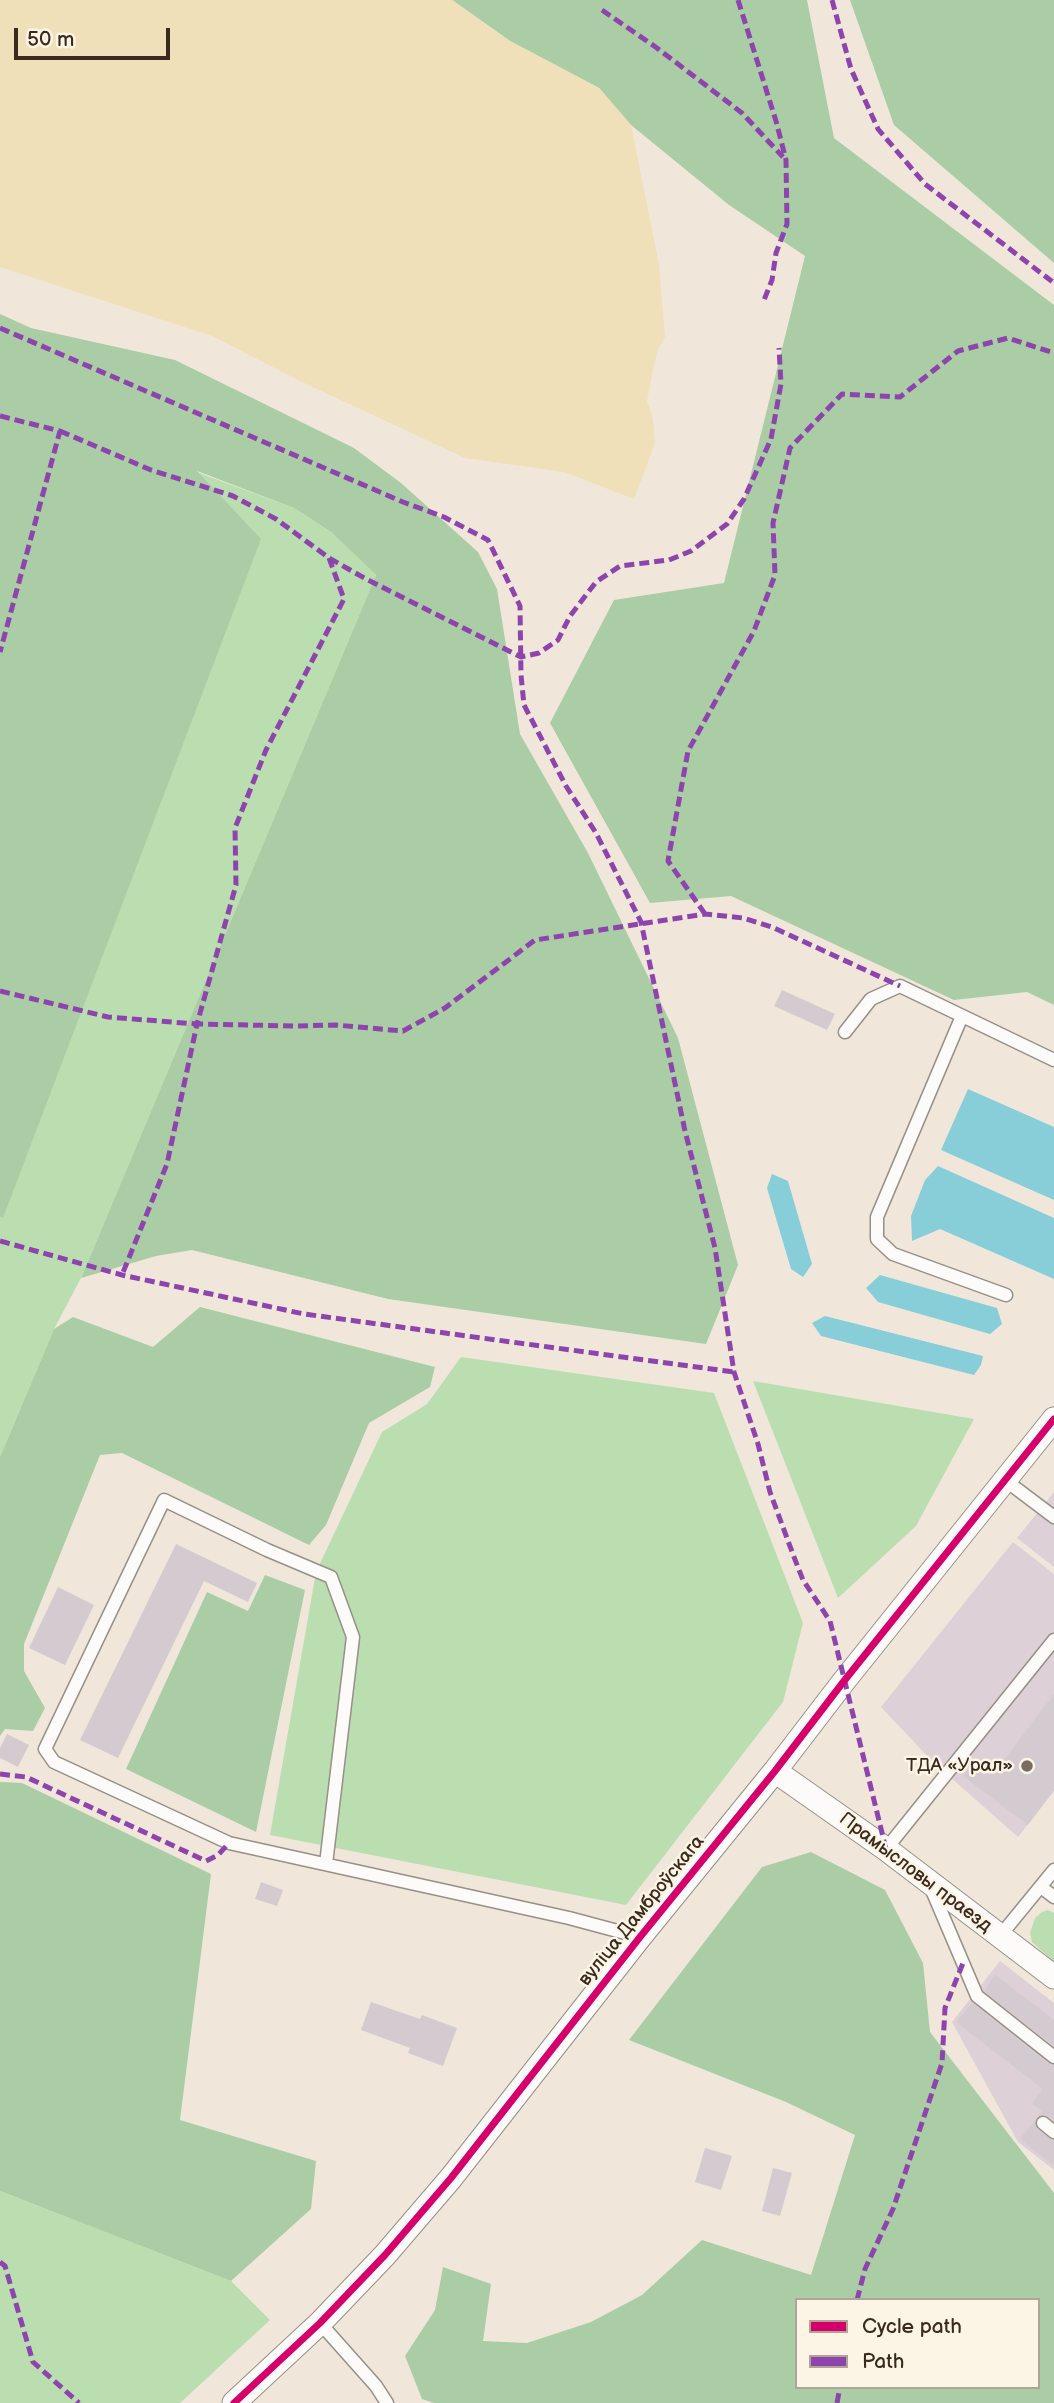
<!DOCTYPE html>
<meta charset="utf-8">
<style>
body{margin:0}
#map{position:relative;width:1054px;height:2403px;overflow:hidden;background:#f0e7da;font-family:"Balsamiq Sans",sans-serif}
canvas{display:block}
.legend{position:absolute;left:795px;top:2298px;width:245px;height:91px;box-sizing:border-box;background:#fcf5e5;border:2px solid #afa495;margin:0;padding:9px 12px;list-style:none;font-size:21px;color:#3b2a1e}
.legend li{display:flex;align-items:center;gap:14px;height:35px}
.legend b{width:35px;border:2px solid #afa495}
.scale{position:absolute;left:14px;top:28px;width:156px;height:32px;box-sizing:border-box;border:4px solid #3b2a1e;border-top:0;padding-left:9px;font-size:21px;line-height:24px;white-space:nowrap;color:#3b2a1e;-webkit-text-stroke:5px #fcf5e5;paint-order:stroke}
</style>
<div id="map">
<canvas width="1054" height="2403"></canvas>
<ul class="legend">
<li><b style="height:9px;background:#d6006c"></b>Cycle path</li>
<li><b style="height:9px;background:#8e44ad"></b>Path</li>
</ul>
<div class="scale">50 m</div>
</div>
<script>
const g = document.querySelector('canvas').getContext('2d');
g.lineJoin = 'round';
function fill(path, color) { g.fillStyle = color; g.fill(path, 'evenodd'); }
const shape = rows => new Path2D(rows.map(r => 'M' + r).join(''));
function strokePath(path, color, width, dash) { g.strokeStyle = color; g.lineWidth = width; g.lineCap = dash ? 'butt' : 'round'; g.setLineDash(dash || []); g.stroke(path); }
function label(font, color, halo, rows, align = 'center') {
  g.font = font + ' "Balsamiq Sans",sans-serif'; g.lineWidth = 5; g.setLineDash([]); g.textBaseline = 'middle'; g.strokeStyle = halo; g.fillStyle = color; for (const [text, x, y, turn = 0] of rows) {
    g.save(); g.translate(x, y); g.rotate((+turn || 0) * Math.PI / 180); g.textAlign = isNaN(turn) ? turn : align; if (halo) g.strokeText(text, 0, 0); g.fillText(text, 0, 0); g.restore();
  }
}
fill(shape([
 [1054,1492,1054,1567,1017,1538],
 [1013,1542,1054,1574,1054,1791,1018,1837,932,1761,881,1707],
 [1000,1961,1054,2003,1054,2170,1018,2142,952,2022]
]), '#ddd0d6');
fill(shape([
 [194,471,294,508,331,532,376,575,81,1278,54,1329,0,1457,0,1217,2,1218],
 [461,1357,714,1393,803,1623,783,1702,626,1905,270,1835,316,1572,382,1432,427,1404],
 [753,1381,974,1419,916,1526,838,1598],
 [1048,1910,1054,1913,1054,1962,1032,1942,1030,1933,1035,1918,1042,1912],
 [0,2191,231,2281,270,2320,180,2403,0,2403]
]), '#bbdeb1');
fill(shape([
 [452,0,807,0,834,138,1054,305,1054,1005,1027,992,954,1000,731,896,650,903,550,723,614,600,724,583,805,256,729,205,631,125,599,88,510,41],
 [850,0,1054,0,1054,263,894,125],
 [0,314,31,328,175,360,354,448,401,483,478,552,497,589,520,734,588,853,678,1038,738,1265,706,1344,388,1299,192,1250,156,1256,81,1278,376,575,331,532,294,508,197,471,261,539,3,1218,0,1217],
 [200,1307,435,1367,430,1387,369,1423,326,1525,309,1545,122,1453,100,1455,24,1644,24,1671,45,1708,33,1731,5,1729,0,1736,0,1457,54,1329,73,1317,153,1347],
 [265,1575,305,1590,256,1832,126,1769,207,1592,248,1611],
 [0,1782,22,1783,211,1874,180,2120,316,2161,311,2209,231,2281,0,2191],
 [811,1852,885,1890,923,1963,930,2032,1054,2193,1054,2403,434,2403,422,2399,405,2356,435,2310,443,2267,491,2284,483,2341,527,2343,591,2322,642,2295,702,2240,811,2275,855,2135,786,2102,629,2040,762,1867],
 [797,2300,1038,2300,1038,2387,797,2387]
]), '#abcda5');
fill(shape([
 [0,0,452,0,510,41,599,88,631,125,659,264,665,337,658,350,653,369,647,401,653,419,655,443,634,499,564,472,465,458,302,382,212,336,0,267]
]), '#efe0b9');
fill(shape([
 [968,1089,1054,1127,1054,1200,941,1150],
 [938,1166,1054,1218,1054,1279,940,1229,912,1241,911,1216,925,1180],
 [772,1174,788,1181,812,1264,803,1277,791,1269,767,1188],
 [880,1275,997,1308,1002,1324,990,1334,878,1302,866,1288],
 [825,1316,983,1356,981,1365,974,1375,821,1336,812,1323]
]), '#88ced9');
fill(shape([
 [782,990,835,1014,827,1030,774,1006],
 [176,1544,257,1583,248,1602,204,1581,118,1758,80,1740],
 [58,1587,94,1605,65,1665,29,1648],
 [1054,1694,1054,1790,1028,1825,963,1776,976,1759,995,1772],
 [7,1734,29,1745,18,1767,0,1758,0,1748],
 [261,1882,283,1890,277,1906,255,1899],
 [995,1975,1054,2020,1054,2046,984,1991],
 [371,2002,420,2019,422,2015,457,2028,443,2066,408,2053,410,2048,361,2030],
 [972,2003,1049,2064,1054,2066,1054,2121,1045,2115,1038,2116,1042,2111,1032,2103,1043,2089,956,2022],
 [1035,2120,1037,2129,1054,2141,1054,2166,1020,2139],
 [705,2148,732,2156,721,2190,695,2182],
 [773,2168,792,2173,780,2216,762,2211]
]), '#d4cbd0');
const lane = shape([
 [962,1016,877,1217,877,1239,893,1254,1006,1295],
 [845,1032,871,999,900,986,1054,1060],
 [1005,1480,1054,1517],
 [886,1849,1054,1640],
 [326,1864,353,1637,331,1577,267,1550,164,1500,45,1749,54,1762,229,1843,569,1918,640,1937],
 [1041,1887,1054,1897],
 [931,1888,977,1996,1054,2057],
 [1000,1936,1054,1870],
 [1043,2123,1054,2132],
 [320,2323,376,2386,387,2403]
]);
const street = shape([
 [775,1771,886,1849,1054,1977],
 [234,2403,320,2323,385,2255,451,2178,640,1937,775,1771,844,1681,1054,1419]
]);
strokePath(lane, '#969087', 15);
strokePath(street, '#969087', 25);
strokePath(lane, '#fdfbf9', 12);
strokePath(street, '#fdfbf9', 23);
strokePath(shape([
 [738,0,776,121,786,160,787,224,776,253,772,280,764,300],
 [832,0,851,69,878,129,925,184,1054,283],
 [602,10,657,48,742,113,783,157],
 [0,328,403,502,444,517,488,540,520,606,521,675,524,705,566,786,596,833,641,922,685,1131,715,1248,734,1372,758,1444,770,1492,794,1557,803,1580,830,1621,886,1849],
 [0,416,60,431,0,652],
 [60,431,151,470,233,496,276,519,329,558,366,579,521,657,539,653,558,640,570,616,596,582,620,566,669,560,691,551,727,524,744,499,771,439,781,384,779,348],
 [329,558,344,599,266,750,235,828,236,885,197,1024,295,1026,336,1025,403,1031,445,1008,535,940,705,914,743,918,772,927,900,986],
 [705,914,668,861,688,751,754,631,775,575,773,523,790,448,842,394,900,397,958,351,1008,338,1054,353],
 [0,991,108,1017,197,1024,167,1164,122,1275],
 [0,1241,122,1275,304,1314,734,1372],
 [0,1774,26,1777,206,1861,218,1855,229,1843],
 [0,2262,5,2266,33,2362,79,2403],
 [857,2300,865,2269,893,2209,942,2063,945,2008,963,1963],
 [837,2403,840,2387]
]), '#8e44ad', 5, [10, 5]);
strokePath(shape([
 [234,2403,320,2323,385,2255,451,2178,640,1937,775,1771,844,1681,1054,1419]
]), '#d6006c', 7);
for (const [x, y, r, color] of [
 [1027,1766,7,"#7a6c60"]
]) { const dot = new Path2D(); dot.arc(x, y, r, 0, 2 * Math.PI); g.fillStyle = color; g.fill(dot); strokePath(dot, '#fcf5e5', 2.5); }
label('19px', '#3b2a1e', '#fcf5e5', [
 ["ТДА «Урал»",1013,1766]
], 'right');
label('19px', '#3b2a1e', '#fcf5e5', [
 ["Прамысловы праезд",915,1873,37],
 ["вуліца Дамброўскага",642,1911,-51]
]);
</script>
